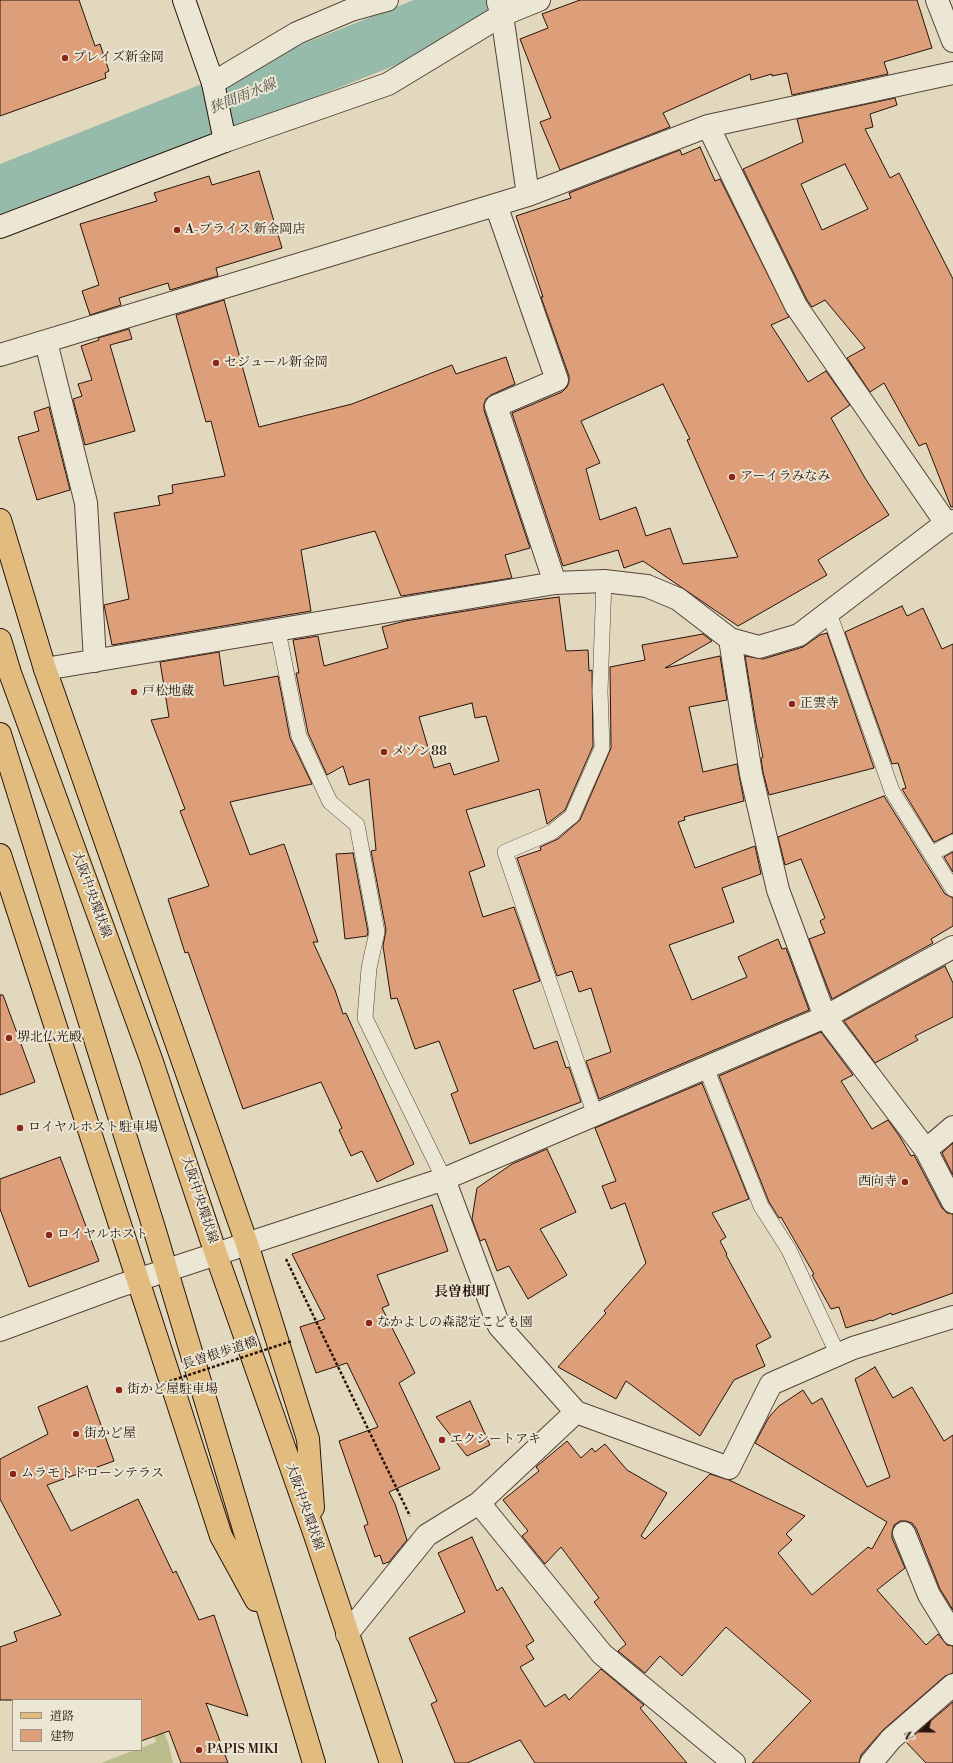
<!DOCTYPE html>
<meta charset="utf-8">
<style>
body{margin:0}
#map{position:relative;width:953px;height:1763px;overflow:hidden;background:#e2d8bd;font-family:"Libre Bodoni","Noto Serif JP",serif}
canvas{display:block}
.legend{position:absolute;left:12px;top:1699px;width:130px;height:52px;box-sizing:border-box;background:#ece6d4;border:1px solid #9d9284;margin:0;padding:5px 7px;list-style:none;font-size:12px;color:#27130b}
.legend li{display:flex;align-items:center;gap:8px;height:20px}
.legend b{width:20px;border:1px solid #9d9284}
.north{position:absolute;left:901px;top:1711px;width:40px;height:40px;-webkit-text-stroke:3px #ece6d4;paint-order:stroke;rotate:249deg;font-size:11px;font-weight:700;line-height:16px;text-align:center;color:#27130b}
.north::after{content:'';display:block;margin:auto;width:14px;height:18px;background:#27130b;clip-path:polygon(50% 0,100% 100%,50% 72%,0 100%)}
</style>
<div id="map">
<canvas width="953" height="1763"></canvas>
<ul class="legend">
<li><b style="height:5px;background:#e1bc7e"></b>道路</li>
<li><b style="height:11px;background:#dd9e7a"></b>建物</li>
</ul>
<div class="north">N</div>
</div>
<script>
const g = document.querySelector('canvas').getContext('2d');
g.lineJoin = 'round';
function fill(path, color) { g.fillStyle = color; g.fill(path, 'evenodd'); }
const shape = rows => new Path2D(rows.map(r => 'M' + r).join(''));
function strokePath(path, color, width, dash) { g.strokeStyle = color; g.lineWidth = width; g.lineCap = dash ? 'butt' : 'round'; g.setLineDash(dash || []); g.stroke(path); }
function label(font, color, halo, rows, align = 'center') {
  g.font = font + ' "Libre Bodoni","Noto Serif JP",serif'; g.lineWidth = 4; g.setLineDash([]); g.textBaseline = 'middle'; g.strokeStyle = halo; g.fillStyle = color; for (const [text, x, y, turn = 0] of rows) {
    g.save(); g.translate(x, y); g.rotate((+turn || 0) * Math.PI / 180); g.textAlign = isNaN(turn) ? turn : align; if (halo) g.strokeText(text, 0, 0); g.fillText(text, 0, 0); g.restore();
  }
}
fill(shape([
 [144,1702,158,1720,168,1742,173,1763,101,1763,135,1750,141,1750,141,1748,156,1742]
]), '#bbbc8c');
strokePath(shape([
 [0,193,487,0]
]), '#96bbaa', 54);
const building = shape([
 [0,0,79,0,95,46,100,44,109,71,105,73,106,78,0,116,0,0],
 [580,0,917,0,932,48,884,62,888,74,792,95,787,73,772,76,772,74,751,80,750,74,663,113,670,127,560,170,540,122,551,118,520,39,548,28,542,14,580,0],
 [895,98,897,105,870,114,873,127,865,129,890,178,899,173,953,279,953,507,951,507,926,443,919,446,884,383,870,392,847,358,865,348,825,300,812,307,807,300,743,169,803,142,797,119,895,98],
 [845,164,868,209,822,230,801,184,845,164],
 [700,147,715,181,720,179,789,317,771,325,808,382,826,371,850,405,831,418,865,478,889,515,818,560,827,575,738,626,643,561,624,568,618,550,563,566,512,413,562,392,567,387,569,382,569,376,541,297,543,297,516,216,571,198,569,193,680,150,682,155,700,147],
 [663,384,690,439,687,440,738,557,683,564,670,528,646,536,636,507,600,520,586,469,600,463,581,421,663,384],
 [259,171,282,248,216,268,218,276,170,290,168,283,119,298,121,305,90,315,82,291,99,285,80,224,157,201,154,193,209,176,212,185,259,171],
 [224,300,259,427,352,404,452,365,456,374,506,357,515,384,491,395,486,399,484,404,484,410,530,548,505,555,512,578,401,596,375,531,301,550,311,611,112,645,104,605,129,599,114,513,160,505,158,496,173,493,172,485,225,476,211,421,206,422,176,315,224,300],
 [129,329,132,339,110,345,135,431,85,445,73,399,82,396,78,384,92,380,81,346,99,340,98,338,129,329],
 [49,407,70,490,37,500,18,437,39,431,34,412,49,407],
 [559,597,566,651,588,650,589,671,592,670,593,746,565,810,547,824,539,789,466,810,485,866,469,872,483,917,514,907,540,981,513,990,534,1049,557,1041,566,1068,569,1067,581,1102,470,1144,451,1094,458,1091,439,1041,415,1049,397,998,391,999,383,946,386,930,371,851,376,850,369,779,349,785,343,766,327,775,308,733,296,673,299,673,293,640,318,636,324,666,388,648,382,627,405,621,520,602,559,597],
 [472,703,475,718,486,716,499,761,454,775,450,763,434,768,419,717,472,703],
 [902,606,907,616,923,608,942,649,953,644,953,833,934,842,902,789,906,788,898,763,892,764,845,632,902,606],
 [827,633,874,768,769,795,763,772,761,758,763,757,756,724,745,656,763,659,803,647,820,635,827,633],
 [703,634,712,641,665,668,720,656,727,700,689,707,703,772,737,764,744,801,684,817,685,820,678,822,695,868,755,846,761,874,722,888,734,922,669,945,692,1000,747,977,738,957,778,939,782,949,786,948,809,1010,599,1099,586,1061,611,1052,591,988,579,992,572,971,557,976,517,858,541,850,540,847,558,839,580,820,611,748,610,667,645,660,642,645,703,634],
 [219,652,224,686,278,676,290,738,312,784,230,802,250,855,284,844,318,942,313,942,335,990,343,1014,346,1013,414,1164,377,1182,362,1151,351,1156,339,1130,342,1128,321,1082,243,1109,188,952,185,953,168,899,209,886,180,811,185,809,151,720,169,717,160,662,219,652],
 [884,796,945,894,953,898,953,926,931,939,933,943,832,999,809,939,825,933,820,921,825,918,801,859,785,865,778,837,884,796],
 [953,852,953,872,944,857,953,852],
 [353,853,368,932,367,936,345,939,336,854,353,853],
 [945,966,953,983,953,1017,915,1036,918,1040,875,1063,844,1021,945,966],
 [0,995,3,995,35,1082,0,1095,0,995],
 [821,1032,853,1075,841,1081,872,1129,888,1120,900,1137,911,1156,914,1155,915,1157,942,1208,947,1213,953,1214,953,1293,892,1315,891,1313,872,1321,871,1320,846,1328,839,1307,831,1309,812,1275,814,1274,781,1217,779,1218,769,1202,719,1076,821,1032],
 [702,1083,749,1199,712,1213,726,1237,720,1241,727,1254,726,1255,771,1337,756,1345,765,1366,734,1380,700,1436,626,1381,616,1399,558,1367,606,1313,604,1311,646,1263,625,1203,611,1209,602,1186,616,1181,595,1128,702,1083],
 [953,1143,953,1175,942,1153,953,1143],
 [547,1149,576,1212,540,1229,567,1275,528,1299,509,1266,497,1271,485,1239,480,1241,472,1219,477,1188,512,1164,547,1149],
 [60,1157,99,1261,29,1287,0,1209,0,1179,60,1157],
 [432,1205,448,1251,377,1275,389,1305,382,1308,415,1373,399,1383,440,1469,389,1492,395,1504,407,1540,389,1562,383,1564,380,1555,375,1557,364,1526,368,1524,339,1441,378,1427,347,1363,316,1373,300,1327,325,1319,292,1254,432,1205],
 [875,1367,893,1398,912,1387,944,1441,953,1435,953,1610,940,1589,916,1528,912,1523,906,1521,900,1521,894,1525,892,1532,892,1538,905,1568,877,1590,926,1645,938,1634,947,1645,953,1646,953,1673,945,1676,883,1730,861,1755,859,1763,752,1763,811,1701,726,1627,682,1676,660,1656,645,1673,618,1651,626,1644,594,1602,599,1598,561,1547,545,1564,522,1536,528,1531,503,1500,539,1471,536,1467,567,1441,581,1458,592,1448,595,1452,605,1444,627,1470,667,1493,641,1536,645,1539,710,1474,729,1480,805,1516,786,1534,792,1540,778,1553,812,1595,868,1547,872,1549,887,1522,755,1443,769,1417,779,1406,803,1390,812,1404,822,1398,867,1487,890,1477,855,1379,875,1367],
 [87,1386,114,1461,47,1485,71,1531,138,1499,173,1573,176,1571,199,1620,214,1615,248,1716,206,1703,228,1763,181,1763,169,1731,141,1741,141,1700,0,1700,0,1647,17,1641,14,1632,61,1615,0,1499,0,1459,48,1434,38,1407,87,1386],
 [470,1401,490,1445,467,1456,436,1417,470,1401],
 [472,1537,497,1591,502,1587,534,1641,526,1646,534,1659,520,1667,545,1707,565,1694,569,1700,601,1669,644,1705,640,1708,687,1763,535,1763,520,1740,467,1763,455,1763,431,1704,437,1701,409,1638,465,1612,438,1553,472,1537],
 [953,1702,953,1763,926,1763,906,1742,953,1702]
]);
fill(building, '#dd9e7a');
strokePath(building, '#27130b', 1);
const lane = shape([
 [829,613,892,791,953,889],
 [278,631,299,736,330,802,357,825,377,932,369,968,365,1018,444,1179],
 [931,854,953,842],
 [706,1068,761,1206,789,1250,838,1355],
 [595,1115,505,852,552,832,572,816,602,748,600,691,604,581]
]);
const street = shape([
 [937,0,953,41],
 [498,2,502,15,528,195],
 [213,83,297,33,351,10,387,0],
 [708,126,796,306,946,523,953,521],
 [225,141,388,84,502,15,539,0],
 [496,205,557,380,496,406,555,583],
 [46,342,86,503,95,661],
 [0,355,528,195,708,126,953,73],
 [730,639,751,774,778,890,825,1017,926,1150,953,1202],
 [45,669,555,583,604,581,647,586,678,599,730,639,759,647,799,635,946,523],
 [926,1150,953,1127],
 [444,1179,499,1326,576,1412],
 [0,1330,119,1286,444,1179,825,1017,953,947],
 [479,1503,602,1654,734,1763],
 [904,1533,929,1595,953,1634],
 [347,1634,427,1535,479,1503,576,1412,729,1468,771,1384,853,1348,953,1317],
 [871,1763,891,1739,953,1685]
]);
const secondary = shape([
 [0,227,225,141,213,83,184,0]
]);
const primary = shape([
 [0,520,45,669,247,1244,308,1439,313,1508],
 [0,640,10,673,151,1059,216,1254,315,1535,391,1763],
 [0,734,154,1228,314,1763],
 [0,855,221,1536,256,1600]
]);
strokePath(lane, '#564438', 16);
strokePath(street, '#564438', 24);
strokePath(secondary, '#27130b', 24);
strokePath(primary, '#27130b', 24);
strokePath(shape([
 [286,1259,410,1516]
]), '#27130b', 2.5, [3, 2]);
strokePath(lane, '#ece6d4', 15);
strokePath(street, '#ece6d4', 22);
strokePath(secondary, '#ece6d4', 22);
strokePath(primary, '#e1bc7e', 22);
strokePath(shape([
 [155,1386,292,1341]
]), '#27130b', 2.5, [3, 2]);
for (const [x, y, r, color] of [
 [65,58,4,"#8f2418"],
 [177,230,4,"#8f2418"],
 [216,363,4,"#8f2418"],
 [732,477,4,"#8f2418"],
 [134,692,4,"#8f2418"],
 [792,704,4,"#8f2418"],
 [384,752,4,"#8f2418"],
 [9,1038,4,"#8f2418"],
 [20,1128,4,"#8f2418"],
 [905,1182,4,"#8f2418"],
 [49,1235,4,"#8f2418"],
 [369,1323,4,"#8f2418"],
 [119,1390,4,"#8f2418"],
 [76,1434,4,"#8f2418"],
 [442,1440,4,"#8f2418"],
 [13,1474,4,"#8f2418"],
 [199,1750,4,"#8f2418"]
]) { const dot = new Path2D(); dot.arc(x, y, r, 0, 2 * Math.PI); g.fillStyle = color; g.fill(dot); strokePath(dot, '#ece6d4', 1.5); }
label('13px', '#27130b', '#ece6d4', [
 ["プレイズ新金岡",73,58],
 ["A-プライス 新金岡店",185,230],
 ["セジュール新金岡",224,363],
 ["アーイラみなみ",740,477],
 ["戸松地蔵",142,692],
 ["正雲寺",800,704],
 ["メゾン88",392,752],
 ["堺北仏光殿",17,1038],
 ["ロイヤルホスト駐車場",28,1128],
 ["西向寺",897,1182,"right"],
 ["ロイヤルホスト",57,1235],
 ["なかよしの森認定こども園",377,1323],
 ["街かど屋駐車場",127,1390],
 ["街かど屋",84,1434],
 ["エクシートアキ",450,1440],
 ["ムラモトドローンテラス",21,1474],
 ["PAPIS MIKI",207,1750]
], 'left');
label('13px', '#27130b', '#ece6d4', [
 ["大阪中央環状線",91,895,70],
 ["大阪中央環状線",199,1200,72],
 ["長曽根歩道橋",220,1354,-18],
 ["大阪中央環状線",304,1507,71]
]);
label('italic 14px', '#4e4e43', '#ece6d4', [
 ["狭間雨水線",243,97,-22]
]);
label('bold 14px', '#27130b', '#ece6d4', [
 ["長曽根町",462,1293]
]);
</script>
